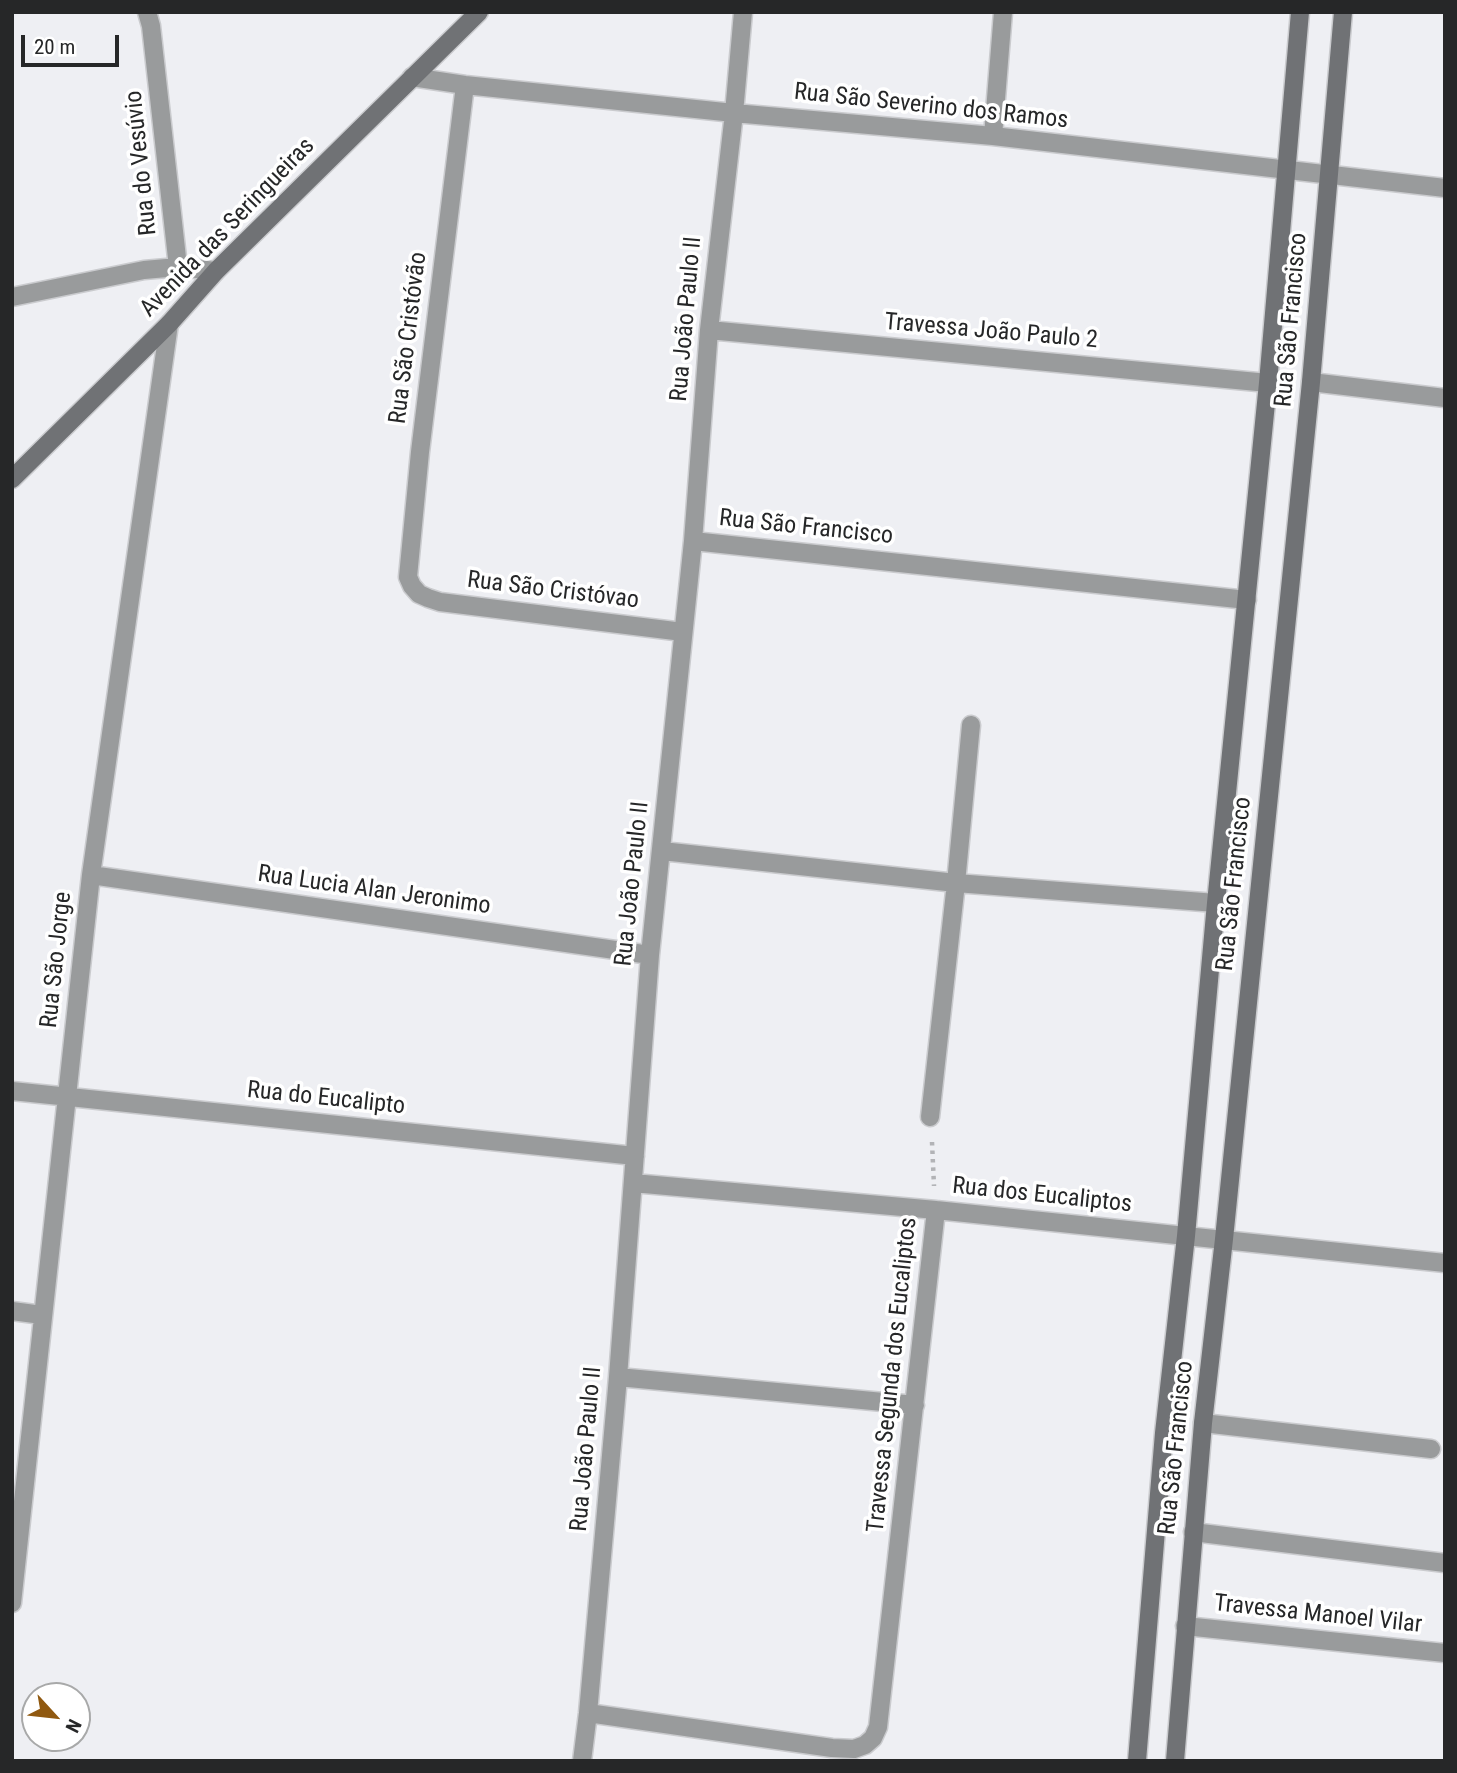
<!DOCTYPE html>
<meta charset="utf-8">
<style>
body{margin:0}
#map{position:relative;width:1457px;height:1773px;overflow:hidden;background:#eeeff3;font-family:"Roboto Condensed",sans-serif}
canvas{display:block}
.frame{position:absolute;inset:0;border:14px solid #262728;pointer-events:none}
.north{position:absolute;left:21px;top:1682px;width:70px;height:70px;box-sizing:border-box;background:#fff;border:2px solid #a8a9a9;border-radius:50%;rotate:117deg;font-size:19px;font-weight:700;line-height:28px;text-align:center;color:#262728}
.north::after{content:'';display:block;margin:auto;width:24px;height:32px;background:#905910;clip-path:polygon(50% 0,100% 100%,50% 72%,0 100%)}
.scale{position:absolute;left:21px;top:35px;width:98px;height:32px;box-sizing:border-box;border:4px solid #262728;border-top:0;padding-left:9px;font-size:21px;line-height:24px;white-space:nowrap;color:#262728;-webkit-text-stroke:5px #fff;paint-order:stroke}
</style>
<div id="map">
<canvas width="1457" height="1773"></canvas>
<div class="frame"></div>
<div class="north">N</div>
<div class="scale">20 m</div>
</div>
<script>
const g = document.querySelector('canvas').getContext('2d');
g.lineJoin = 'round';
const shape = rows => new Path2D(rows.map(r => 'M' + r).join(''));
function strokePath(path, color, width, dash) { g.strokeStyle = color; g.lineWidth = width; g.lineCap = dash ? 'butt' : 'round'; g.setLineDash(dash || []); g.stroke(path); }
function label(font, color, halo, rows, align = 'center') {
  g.font = font + ' "Roboto Condensed",sans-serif'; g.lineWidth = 7; g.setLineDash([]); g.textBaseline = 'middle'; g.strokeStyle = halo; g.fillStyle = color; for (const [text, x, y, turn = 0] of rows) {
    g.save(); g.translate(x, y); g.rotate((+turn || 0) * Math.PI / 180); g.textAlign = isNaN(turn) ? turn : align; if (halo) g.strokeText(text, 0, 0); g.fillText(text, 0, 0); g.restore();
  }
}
const street = shape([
 [147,12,151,26,178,267],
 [412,77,465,85,734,113,993,136,1445,188],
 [465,85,420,452,408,577,412,586,419,594,428,598,440,602,683,632],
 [993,136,1003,12],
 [12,297,144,270,178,267,216,271],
 [709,330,1268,383],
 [1311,382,1445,398],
 [693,541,1247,600],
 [662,851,956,883,1216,903],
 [91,875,650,955],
 [12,1091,635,1156],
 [930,1117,956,883,971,725],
 [633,1183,936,1210,1445,1263],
 [12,1311,42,1315],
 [618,1377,915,1405],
 [1203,1423,1431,1449],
 [1193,1532,1445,1563],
 [12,1603,91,875,169,324],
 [1185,1626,1445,1653],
 [588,1713,832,1748,854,1749,865,1745,873,1738,878,1727,936,1210],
 [582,1761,588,1713,618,1377,650,955,693,541,709,330,734,113,743,12]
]);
const secondary = shape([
 [12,479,169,324,216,271,479,12],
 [1137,1761,1164,1433,1186,1236,1216,903,1268,383,1300,12],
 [1175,1761,1203,1423,1224,1239,1311,382,1343,12]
]);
strokePath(street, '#cacbce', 21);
strokePath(secondary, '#cacbce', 21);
strokePath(shape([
 [932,1142,934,1186]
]), '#b2b3b6', 4.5, [3.5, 5]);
strokePath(street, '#999b9c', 18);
strokePath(secondary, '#707275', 18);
label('24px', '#262728', '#fff', [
 ["Rua São Severino dos Ramos",931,107,6],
 ["Rua do Vesúvio",142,163,-96],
 ["Avenida das Seringueiras",228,228,-46],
 ["Rua João Paulo II",687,319,-85],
 ["Rua São Francisco",1292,320,-85],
 ["Travessa João Paulo 2",991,332,5],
 ["Rua São Cristóvão",409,338,-83],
 ["Rua São Francisco",806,528,6],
 ["Rua São Cristóvao",553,591,7],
 ["Rua João Paulo II",633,884,-84],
 ["Rua São Francisco",1235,884,-84],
 ["Rua Lucia Alan Jeronimo",374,891,8],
 ["Rua São Jorge",57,960,-84],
 ["Rua do Eucalipto",326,1099,6],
 ["Rua dos Eucaliptos",1042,1196,6],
 ["Travessa Segunda dos Eucaliptos",893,1375,-84],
 ["Rua São Francisco",1177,1448,-84],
 ["Rua João Paulo II",587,1449,-85],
 ["Travessa Manoel Vilar",1318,1615,6]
]);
</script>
